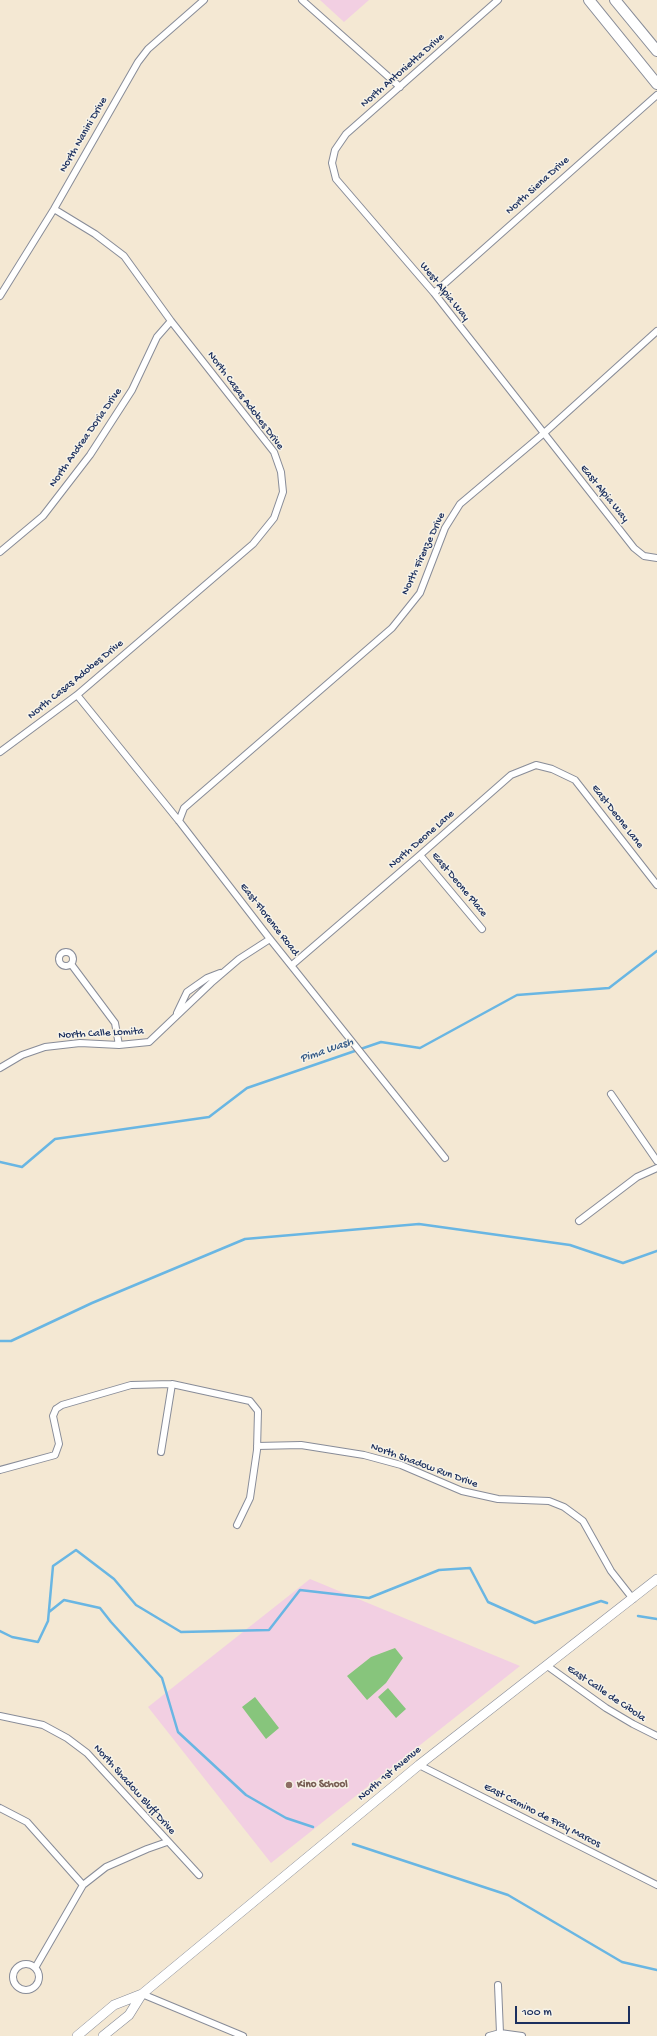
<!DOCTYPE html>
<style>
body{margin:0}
#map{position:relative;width:657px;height:2036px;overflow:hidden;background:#f4e8d3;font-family:"Gochi Hand",sans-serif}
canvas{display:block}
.scale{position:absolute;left:515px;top:2006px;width:115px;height:18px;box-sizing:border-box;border:2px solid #1b2f5e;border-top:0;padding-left:5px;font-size:12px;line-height:14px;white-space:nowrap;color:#1b2f5e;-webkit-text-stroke:3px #f7f3e8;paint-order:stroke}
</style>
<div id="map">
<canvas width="657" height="2036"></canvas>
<div class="scale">100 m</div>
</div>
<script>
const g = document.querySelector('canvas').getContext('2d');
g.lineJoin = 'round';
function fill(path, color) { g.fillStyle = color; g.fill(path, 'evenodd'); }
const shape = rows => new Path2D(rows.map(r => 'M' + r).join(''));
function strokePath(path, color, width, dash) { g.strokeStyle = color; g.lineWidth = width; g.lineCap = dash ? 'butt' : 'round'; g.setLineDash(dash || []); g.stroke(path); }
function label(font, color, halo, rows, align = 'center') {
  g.font = font + ' "Gochi Hand",sans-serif'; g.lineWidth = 3; g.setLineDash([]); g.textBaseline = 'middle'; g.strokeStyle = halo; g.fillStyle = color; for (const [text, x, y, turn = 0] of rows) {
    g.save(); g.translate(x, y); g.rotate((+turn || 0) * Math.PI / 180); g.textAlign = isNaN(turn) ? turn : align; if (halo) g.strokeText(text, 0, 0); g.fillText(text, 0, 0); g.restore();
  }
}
fill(shape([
 [320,0,369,0,344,22],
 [310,1579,520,1666,271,1863,148,1707]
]), '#f2cfe2');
fill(shape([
 [395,1648,403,1658,386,1683,367,1700,347,1676,371,1657],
 [388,1688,406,1709,396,1718,378,1697],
 [255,1697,279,1728,266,1739,242,1707]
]), '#87c57c');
strokePath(shape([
 [0,1162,22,1167,55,1139,209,1117,247,1088,381,1042,420,1048,517,995,609,988,657,951],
 [0,1341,11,1341,92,1303,245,1239,419,1224,570,1245,623,1263,657,1251],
 [49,1612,64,1600,100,1608,111,1622,162,1678,178,1732,246,1795,286,1818,313,1827],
 [638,1616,657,1619],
 [0,1631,12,1637,38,1642,48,1621,53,1566,76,1550,114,1579,136,1605,181,1632,269,1630,300,1590,369,1598,439,1570,470,1568,488,1602,535,1623,601,1601,607,1603],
 [353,1844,508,1895,622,1962,657,1970]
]), '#69b6e3', 2.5);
const minor = shape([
 [302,0,400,87],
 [498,0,346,134,335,150,332,163,336,179,434,293,634,548,644,556,657,558],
 [434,293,657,95],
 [0,296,54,209,138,62,148,49,204,0],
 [0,552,43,516,90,455,132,390,157,337,171,321],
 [77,695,179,821,270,939,445,1158],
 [0,752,77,695,253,544,274,518,283,492,281,472,274,452,171,321,124,256,95,234,54,209],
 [179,821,184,808,392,628,420,593,445,528,460,504,543,434,657,331],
 [420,855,482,929],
 '59 959a7 7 0 1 1 14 0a7 7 0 1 1-14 0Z',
 [71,964,115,1023,119,1045],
 [292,965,420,855,511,775,536,765,552,769,575,780,657,885],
 [177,1013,187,992,207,978,220,973],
 [0,1068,22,1055,45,1047,80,1043,119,1045,149,1042,211,983,239,959,270,939],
 [611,1094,657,1161],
 [579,1221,637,1177,657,1168],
 [56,1409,62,1405,131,1385,172,1384,250,1401,258,1411,257,1450,250,1498,237,1525],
 [257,1446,301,1445,364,1455,401,1465,462,1491,498,1499,549,1501,564,1507,583,1521,611,1571,633,1599],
 [161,1452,172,1384],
 [0,1470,55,1455,59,1444,53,1416,56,1409],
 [546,1665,606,1708,633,1724,657,1736],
 [0,1716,43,1725,67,1738,87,1753,199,1875],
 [419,1765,657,1885],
 [0,1808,27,1822,83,1885],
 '13 1977a13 13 0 1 1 26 0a13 13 0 1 1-26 0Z',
 [35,1968,83,1885,106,1867,147,1849,167,1842],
 [498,1985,500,2033],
 [142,1994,243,2036],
 [489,2036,500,2033,522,2036]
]);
const secondary = shape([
 [77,2036,114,2005,142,1994],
 [103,2036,129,2015,142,1994,419,1765,657,1579]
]);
const primary = shape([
 [589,0,657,84],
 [615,0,657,51]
]);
strokePath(minor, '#888c98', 8);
strokePath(secondary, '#888c98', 10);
strokePath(primary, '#888c98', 12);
strokePath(minor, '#fff', 6);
strokePath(secondary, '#fff', 9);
strokePath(primary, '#fff', 10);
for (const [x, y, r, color] of [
 [289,1785,4,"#8d6e63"]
]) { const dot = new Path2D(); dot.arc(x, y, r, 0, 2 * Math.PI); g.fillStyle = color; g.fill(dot); strokePath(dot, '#f7f3e8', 1.5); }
label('11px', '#1b2f5e', '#f7f3e8', [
 ["North Antonietta Drive",403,71,-41],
 ["North Nanini Drive",84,135,-60],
 ["North Siena Drive",538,186,-42],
 ["West Alpia Way",444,292,51],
 ["North Casas Adobes Drive",245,401,53],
 ["North Andrea Doria Drive",86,438,-55],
 ["East Alpia Way",604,494,51],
 ["North Firenze Drive",424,554,-65],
 ["North Casas Adobes Drive",76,680,-39],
 ["East Deone Lane",617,817,52],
 ["North Deone Lane",422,840,-41],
 ["East Deone Place",459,885,50],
 ["East Florence Road",269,920,52],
 ["North Calle Lomita",101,1034,-3],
 ["North Shadow Run Drive",424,1466,20],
 ["East Calle de Cibola",606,1694,34],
 ["North 1st Avenue",390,1774,-40],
 ["North Shadow Bluff Drive",134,1790,48],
 ["East Camino de Fray Marcos",542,1816,27]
]);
label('bold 11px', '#785e54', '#f7f3e8', [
 ["Kino School",297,1785]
], 'left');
label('italic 12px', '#325886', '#f7f3e8', [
 ["Pima Wash",327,1051,-19]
]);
</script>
